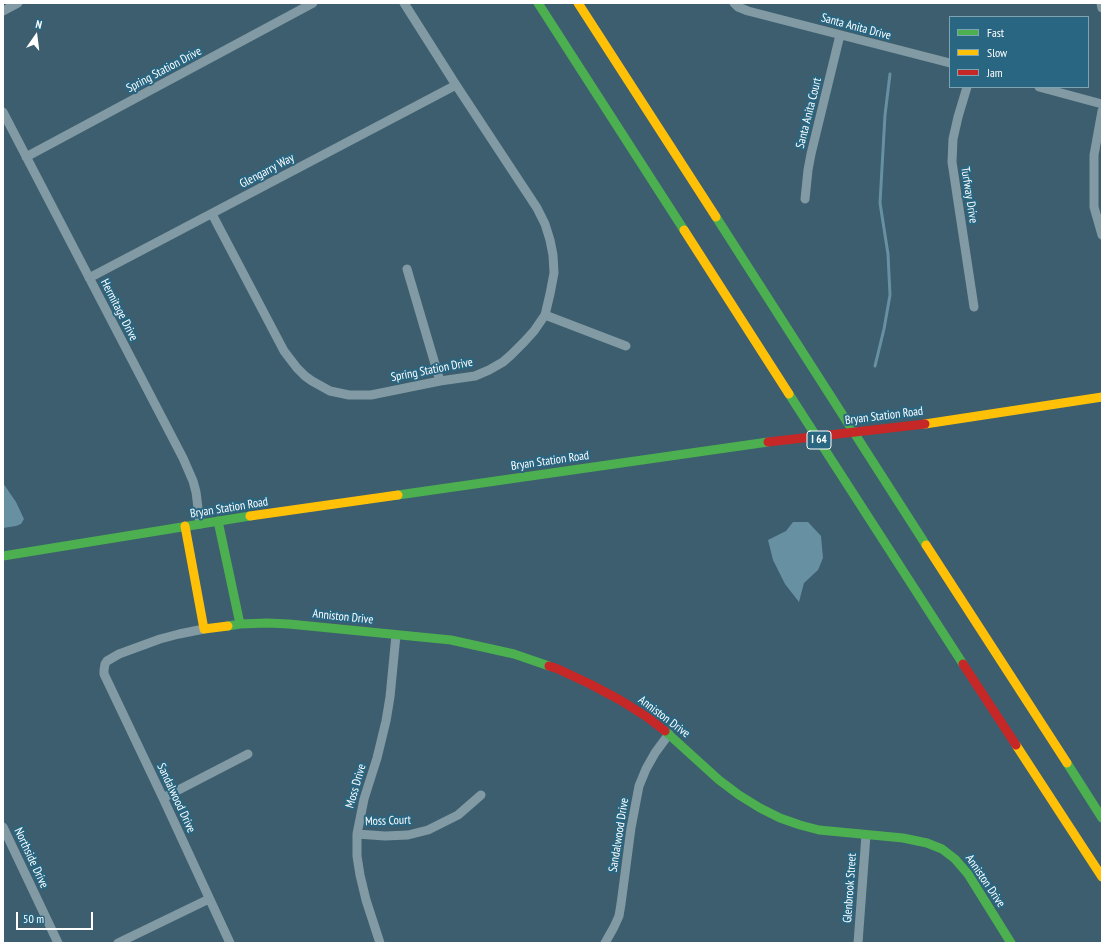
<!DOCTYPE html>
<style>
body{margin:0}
#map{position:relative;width:1105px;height:946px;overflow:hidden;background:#3c5e6e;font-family:"PT Sans Narrow",sans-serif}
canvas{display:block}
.frame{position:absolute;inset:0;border:4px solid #fff;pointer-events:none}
.legend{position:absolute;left:949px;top:16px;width:140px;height:72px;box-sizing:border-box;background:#286682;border:1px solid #7ea3b4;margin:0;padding:5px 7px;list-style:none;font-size:12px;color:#fff}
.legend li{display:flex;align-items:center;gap:8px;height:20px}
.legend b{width:20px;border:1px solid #7ea3b4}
.north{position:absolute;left:16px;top:16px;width:40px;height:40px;-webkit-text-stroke:3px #286682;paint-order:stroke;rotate:14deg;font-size:11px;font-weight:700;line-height:16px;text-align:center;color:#fff}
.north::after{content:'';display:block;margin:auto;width:14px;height:18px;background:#fff;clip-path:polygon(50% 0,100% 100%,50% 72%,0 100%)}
.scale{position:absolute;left:16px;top:912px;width:77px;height:18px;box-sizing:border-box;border:2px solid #fff;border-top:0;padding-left:5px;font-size:12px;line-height:14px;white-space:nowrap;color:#fff;-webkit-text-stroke:3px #286682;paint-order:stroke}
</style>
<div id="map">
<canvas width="1105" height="946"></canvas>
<div class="frame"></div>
<ul class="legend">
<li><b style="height:5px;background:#4caf50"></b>Fast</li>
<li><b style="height:5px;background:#ffc107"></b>Slow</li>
<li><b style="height:5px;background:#c62828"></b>Jam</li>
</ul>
<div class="north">N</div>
<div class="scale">50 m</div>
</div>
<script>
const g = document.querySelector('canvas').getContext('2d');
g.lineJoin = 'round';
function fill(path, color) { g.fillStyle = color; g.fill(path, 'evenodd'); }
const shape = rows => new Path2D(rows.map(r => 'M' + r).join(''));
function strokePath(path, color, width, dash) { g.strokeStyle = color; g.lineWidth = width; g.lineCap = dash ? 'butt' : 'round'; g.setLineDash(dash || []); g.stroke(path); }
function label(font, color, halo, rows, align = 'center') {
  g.font = font + ' "PT Sans Narrow",sans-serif'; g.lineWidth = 4; g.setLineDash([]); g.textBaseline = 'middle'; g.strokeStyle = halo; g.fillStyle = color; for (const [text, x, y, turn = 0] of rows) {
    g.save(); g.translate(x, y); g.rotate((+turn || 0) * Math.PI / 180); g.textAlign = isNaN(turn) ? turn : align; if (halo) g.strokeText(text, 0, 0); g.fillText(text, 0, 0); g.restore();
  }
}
fill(shape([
 [3,483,16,502,24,519,21,524,16,526,3,528],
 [793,522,808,522,821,536,823,558,818,570,804,583,799,602,785,584,773,560,768,540,786,531]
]), '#6890a3');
strokePath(shape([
 [875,366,884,329,890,295,888,254,880,203,885,115,890,74]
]), '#6890a3', 3);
strokePath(shape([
 [734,3,738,7,748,11,950,63],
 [1101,3,1102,8],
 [3,11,18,3],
 [967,87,958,117,953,139,952,162,974,307],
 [1039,87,1102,104],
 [1102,111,1094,155,1094,207,1102,235],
 [3,112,183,458,193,481,196,492,200,524],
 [26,157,313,3],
 [805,199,808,170,811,154,840,35],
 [212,214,284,351,297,368,305,376,312,381,330,391,349,395,371,395,440,381,475,376,489,370,503,362,511,355,524,342,534,331,545,315,550,294,554,273,553,255,550,240,545,224,537,208,456,85,404,3],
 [407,269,440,381],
 [89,278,456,85],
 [545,315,626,346],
 [204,629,179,634,160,639,119,654,107,661,105,664,104,670,104,674,163,798,230,943],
 [163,798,248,754],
 [3,827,58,943],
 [357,834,385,836,408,835,428,830,458,815,481,795],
 [118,943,209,899],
 [380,943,366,900,360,875,357,856,357,834,364,799,377,758,386,721,390,697,396,635],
 [605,943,614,927,619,916,621,904,631,828,639,786,646,769,655,753,669,734],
 [858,943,866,835]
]), '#829aa4', 9);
strokePath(shape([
 [538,3,684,230],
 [716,217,926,545],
 [789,394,963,664],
 [398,495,768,442],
 [218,521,240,624],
 [3,556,250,516],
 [228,626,240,624,267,623,289,624,451,640,514,654,549,666],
 [665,731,719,780,739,795,760,808,780,818,800,825,819,830,903,838,927,843,942,849,955,859,968,874,1011,943],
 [1067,763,1102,818]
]), '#4caf50', 9);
strokePath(shape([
 [578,3,716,217],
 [684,230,789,394],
 [925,424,1102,397],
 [250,516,398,495],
 [185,526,204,629,228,626],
 [926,545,1067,763],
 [1016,745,1102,877]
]), '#ffc107', 9);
strokePath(shape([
 [963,664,1016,745],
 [549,666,558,669,590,684,620,700,647,717,665,731]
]), '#c62828', 9);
strokePath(shape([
 [768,442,925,424]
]), '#c62828', 9);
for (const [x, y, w] of [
 [819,440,24]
]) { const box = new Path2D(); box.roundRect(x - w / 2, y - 9, w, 18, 3); g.fillStyle = '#286682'; g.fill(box); strokePath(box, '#fff', 1); }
label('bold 11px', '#fff', null, [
 ["I 64",819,440]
]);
label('12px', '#fff', '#286682', [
 ["Santa Anita Drive",856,27,15],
 ["Spring Station Drive",164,70,-28],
 ["Santa Anita Court",809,113,-76],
 ["Glengarry Way",267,171,-28],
 ["Turfway Drive",969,195,81],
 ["Hermitage Drive",119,310,63],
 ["Spring Station Drive",432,370,-11],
 ["Bryan Station Road",884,416,-7],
 ["Bryan Station Road",550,461,-8],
 ["Bryan Station Road",229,508,-9],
 ["Anniston Drive",343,617,6],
 ["Anniston Drive",664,717,37],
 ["Moss Drive",356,786,-74],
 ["Sandalwood Drive",176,798,65],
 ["Moss Court",388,821,-2],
 ["Sandalwood Drive",619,835,-81],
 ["Northside Drive",31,858,65],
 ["Anniston Drive",985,881,56],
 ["Glenbrook Street",850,888,-86]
]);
</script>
